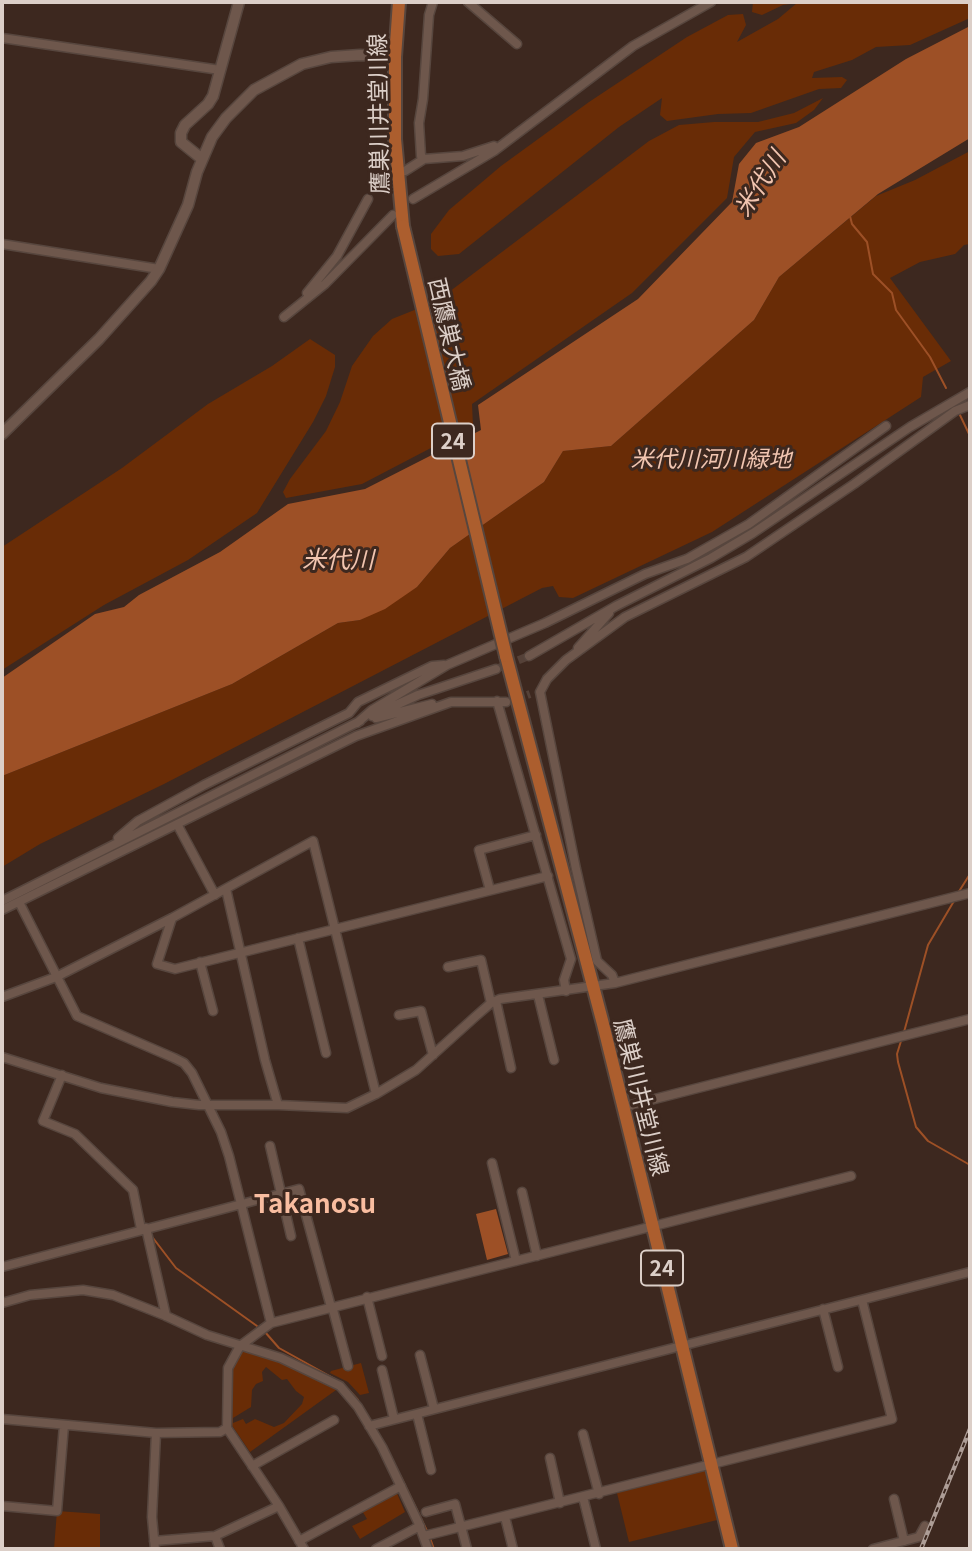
<!DOCTYPE html>
<meta charset="utf-8">
<style>
body{margin:0}
#map{position:relative;width:972px;height:1551px;overflow:hidden;background:#3d281f;font-family:Georgia,serif}
canvas{display:block}
.frame{position:absolute;inset:0;border:4px solid #dccfc8;pointer-events:none}
</style>
<div id="map">
<canvas width="972" height="1551"></canvas>
<div class="frame"></div>
</div>
<script>
const g = document.querySelector('canvas').getContext('2d');
g.lineJoin = 'round';
function fill(path, color) { g.fillStyle = color; g.fill(path, 'evenodd'); }
const shape = rows => new Path2D(rows.map(r => 'M' + r).join(''));
function strokePath(path, color, width, dash) { g.strokeStyle = color; g.lineWidth = width; g.lineCap = dash ? 'butt' : 'round'; g.setLineDash(dash || []); g.stroke(path); }
function label(font, color, halo, rows, align = 'center') {
  g.font = font + ' Georgia,"Noto Sans JP",serif'; g.lineWidth = 6; g.setLineDash([]); g.textBaseline = 'middle'; g.strokeStyle = halo; g.fillStyle = color; for (const [text, x, y, turn = 0] of rows) {
    g.save(); g.translate(x, y); g.rotate((+turn || 0) * Math.PI / 180); g.textAlign = isNaN(turn) ? turn : align; if (halo) g.strokeText(text, 0, 0); g.fillText(text, 0, 0); g.restore();
  }
}
fill(shape([
 [753,2,970,2,970,18,910,45,876,47,852,60,814,72,812,78,842,77,847,80,841,88,819,89,751,113,718,114,667,121,660,115,662,98,619,127,459,254,438,256,431,249,431,234,449,210,501,166,589,102,687,37,728,15,743,14,746,25,737,42,778,19,797,3,783,5,762,15,752,12],
 [823,98,814,110,796,123,755,132,734,157,727,198,632,293,472,404,473,426,362,484,286,498,283,492,290,479,326,431,340,402,352,366,373,336,392,319,437,301,649,141,679,125,714,122,758,122,794,113],
 [970,151,970,244,964,245,955,254,920,262,890,278,951,361,923,377,921,397,712,532,573,598,559,597,553,586,542,588,164,784,40,844,2,867,2,776,232,684,338,623,360,620,417,587,450,548,544,482,563,451,611,446,754,320,779,277,876,196,915,180],
 [310,339,335,355,335,367,326,396,313,422,257,513,188,560,104,605,2,670,2,547,122,468,208,404,272,366],
 [243,1350,280,1361,336,1390,250,1452,231,1424,231,1373],
 [266,1367,282,1380,287,1379,296,1391,304,1397,302,1404,284,1423,274,1427,255,1419,246,1424,243,1419,233,1423,233,1418,251,1407,252,1390,256,1384,263,1381,262,1372],
 [361,1363,369,1393,360,1395,348,1382,330,1373,331,1371],
 [705,1470,717,1520,629,1542,617,1493],
 [396,1491,405,1512,360,1539,352,1526,367,1519,361,1509],
 [57,1511,100,1514,100,1549,54,1549]
]), '#692c06');
fill(shape([
 [970,26,970,138,878,194,779,277,754,320,611,446,563,451,544,482,450,548,417,587,385,609,360,620,338,623,232,684,2,776,2,678,95,614,124,607,139,595,220,552,288,504,365,489,481,430,478,405,638,299,732,202,739,164,756,143,799,127,906,59],
 [496,1209,508,1254,487,1260,476,1214]
]), '#9d5026');
strokePath(shape([
 [850,216,852,224,867,242,873,274,892,293,896,310,930,357,946,388],
 [959,413,970,436],
 [958,893,970,874],
 [904,1032,928,945,954,901],
 [901,1041,897,1054,898,1062,916,1127,928,1141,970,1165],
 [153,1238,176,1268,257,1326],
 [265,1332,279,1348,335,1379],
 [348,1389,358,1400],
 [400,1475,428,1533],
 [430,1538,434,1549]
]), '#9d5026', 2);
strokePath(shape([
 [382,188,400,175],
 [496,669,529,656],
 [516,699,530,694]
]), '#554138', 8, [8, 4]);
const minor = shape([
 [433,2,429,15,423,99,419,123,421,156,424,159,463,156,494,146],
 [468,2,517,44],
 [2,38,220,70],
 [405,171,424,159],
 [413,199,494,151,633,46,711,2],
 [2,244,159,269],
 [307,293,337,256,368,199],
 [284,317,325,284,393,215],
 [578,648,609,613],
 [529,656,616,606,711,558,753,533,910,427,970,392],
 [497,701,571,959,564,980,566,991],
 [372,716,418,695,496,669],
 [376,718,432,704],
 [357,723,372,710,447,665,545,623,645,574,687,559,749,524,886,426],
 [177,824,215,895],
 [118,838,138,821,204,785,349,713,358,702,432,666,444,665],
 [226,889,265,1060,278,1105],
 [490,890,479,850,536,835],
 [2,901,360,721],
 [19,902,77,1016,174,1058,184,1063,192,1073,221,1132,229,1156,271,1323],
 [2,910,356,736,451,702,506,702],
 [172,918,157,964,175,969,548,876],
 [298,938,326,1053],
 [200,962,213,1011],
 [448,967,481,960,491,1003],
 [615,983,612,975,597,961,576,869,540,692,547,679,566,660,625,617,746,557,854,484,955,411,970,405],
 [538,995,554,1060],
 [2,997,56,977,172,918,313,841,376,1094],
 [496,1001,511,1068],
 [399,1015,421,1011,433,1055],
 [2,1057,101,1088,172,1102,199,1105,278,1105,347,1108,376,1094,416,1070,476,1016,491,1003,500,999,615,983,970,893],
 [62,1075,43,1121,75,1134,133,1190,141,1229],
 [623,1107,970,1019],
 [270,1146,291,1236],
 [492,1163,516,1261],
 [522,1192,537,1256],
 [146,1228,166,1316],
 [2,1267,299,1189,331,1307],
 [367,1297,382,1356],
 [2,1303,30,1295,83,1290,113,1295,166,1316,207,1335,281,1358,340,1386,358,1407,382,1447,418,1522,428,1549],
 [332,1306,348,1366],
 [823,1309,838,1367],
 [420,1355,434,1409],
 [382,1370,394,1419],
 [417,1414,431,1470],
 [2,1419,156,1433,220,1432,227,1428],
 [369,1426,970,1272],
 [583,1434,599,1494],
 [550,1458,560,1503],
 [252,1466,334,1420],
 [583,1497,596,1549],
 [894,1499,904,1541],
 [2,1506,57,1511,64,1425],
 [426,1512,455,1504,467,1549],
 [505,1517,513,1549],
 [215,1536,220,1549],
 [424,1536,892,1419,862,1300],
 [154,1541,215,1536,279,1506],
 [299,1541,401,1486],
 [155,1549,152,1517,156,1433],
 [304,1549,279,1506,227,1428,228,1368,240,1346,271,1323,851,1176],
 [376,1549,420,1526],
 [873,1549,919,1537,925,1526]
]);
const tertiary = shape([
 [202,159,181,142,181,133,185,125,208,104,213,96,239,2],
 [2,434,99,339,151,281,159,269,188,205,197,172,212,137,226,118,254,90,302,64,331,57,360,55,395,57]
]);
const primary = shape([
 [399,2,395,57,395,139,403,226],
 [506,656,603,1024,732,1549]
]);
strokePath(minor, '#57463e', 11);
strokePath(tertiary, '#57463e', 13);
strokePath(primary, '#57463e', 16);
strokePath(minor, '#6e574c', 8);
strokePath(tertiary, '#6e574c', 10);
strokePath(primary, '#ac5e2e', 12);
const rail = shape([
 [921,1549,970,1429]
]);
strokePath(rail, '#ad9d96', 4.5);
strokePath(rail, '#3d281f', 2, [5]);
const primaryBridge = shape([
 [403,226,506,656]
]);
strokePath(primaryBridge, '#57463e', 16, []);
strokePath(primaryBridge, '#ac5e2e', 12);
for (const [x, y, w] of [
 [453,441,42],
 [662,1268,42]
]) { const box = new Path2D(); box.roundRect(x - w / 2, y - 17.5, w, 35, 5); g.fillStyle = '#3d281f'; g.fill(box); strokePath(box, '#dccfc8', 2); }
label('bold 21px', '#dccfc8', null, [
 ["24",453,441],
 ["24",662,1268]
]);
label('23px', '#dccfc8', '#3d281f', [
 ["鷹巣川井堂川線",378,114,-91],
 ["西鷹巣大橋",450,334,77],
 ["鷹巣川井堂川線",642,1097,76]
]);
label('italic 23px', '#f1c5b0', '#3d281f', [
 ["米代川河川緑地",711,458]
]);
label('italic 24px', '#f1c4af', '#3d281f', [
 ["米代川",759,183,-57],
 ["米代川",338,559]
]);
label('bold 26px', '#f9bda0', '#3d281f', [
 ["Takanosu",315,1203]
]);
</script>
